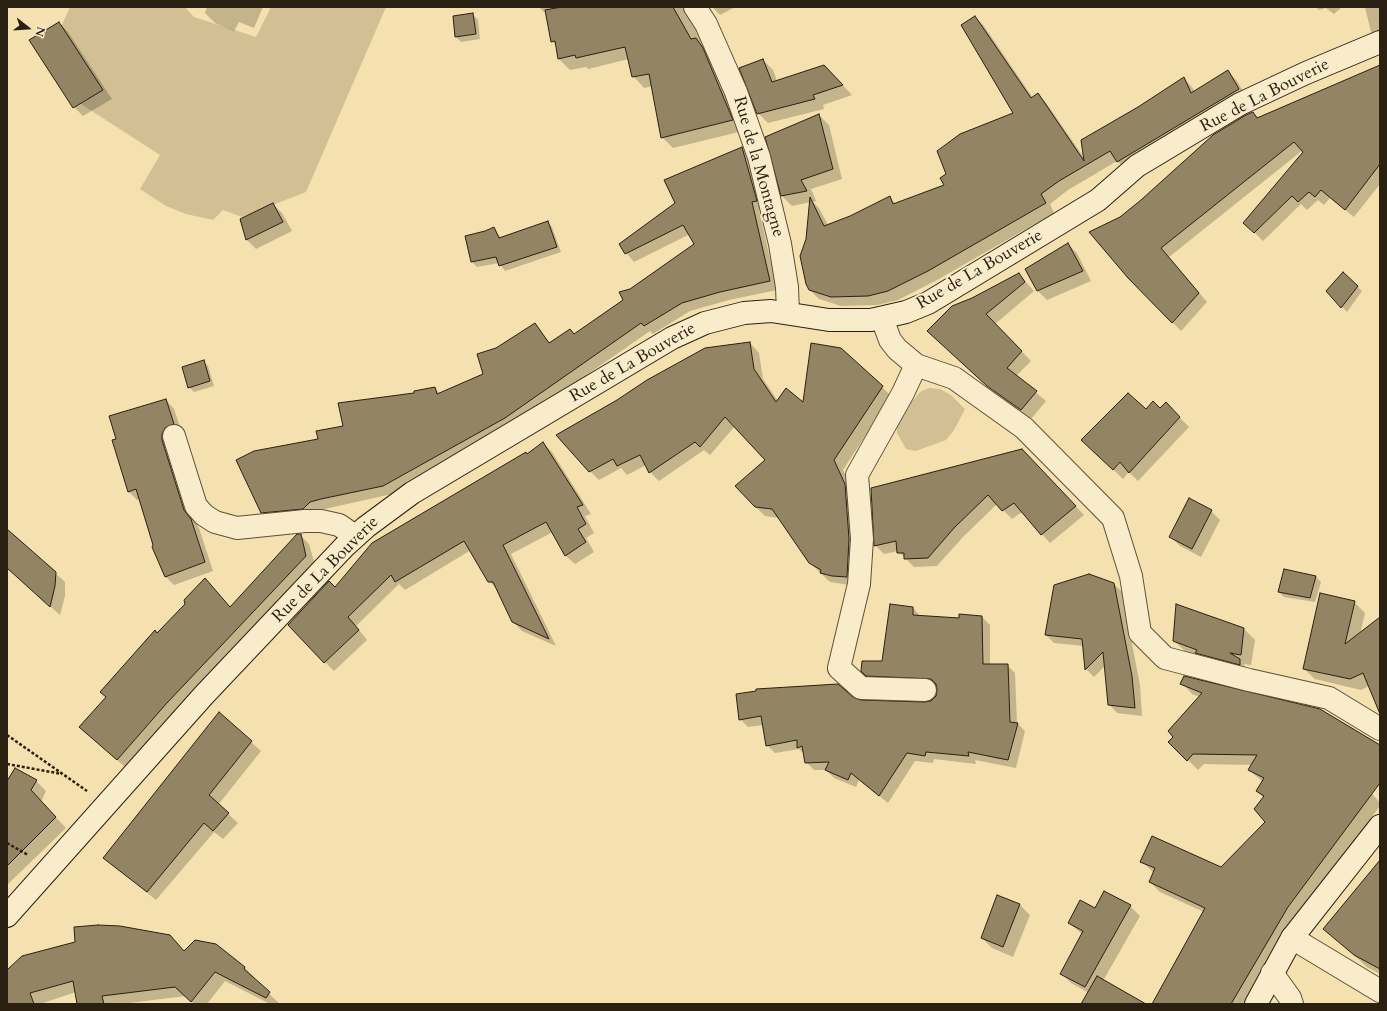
<!DOCTYPE html>
<style>
body{margin:0}
#map{position:relative;width:1387px;height:1011px;overflow:hidden;background:#f4e1af;font-family:Cardo,serif}
canvas{display:block}
.frame{position:absolute;inset:0;border:8px solid #2a2012;pointer-events:none}
.north{position:absolute;left:8px;top:8px;width:40px;height:40px;-webkit-text-stroke:3px #f8eccb;paint-order:stroke;rotate:107deg;font-size:11px;font-weight:700;line-height:16px;text-align:center;color:#2a2012}
.north::after{content:'';display:block;margin:auto;width:14px;height:18px;background:#2a2012;clip-path:polygon(50% 0,100% 100%,50% 72%,0 100%)}
</style>
<div id="map">
<canvas width="1387" height="1011"></canvas>
<div class="frame"></div>
<div class="north">N</div>
</div>
<script>
const g = document.querySelector('canvas').getContext('2d');
g.lineJoin = 'round';
function fill(path, color) { g.fillStyle = color; g.fill(path, 'evenodd'); }
const shape = rows => new Path2D(rows.map(r => 'M' + r).join(''));
function strokePath(path, color, width, dash) { g.strokeStyle = color; g.lineWidth = width; g.lineCap = dash ? 'butt' : 'round'; g.setLineDash(dash || []); g.stroke(path); }
function label(font, color, halo, rows, align = 'center') {
  g.font = font + ' Cardo,serif'; g.lineWidth = 4; g.setLineDash([]); g.textBaseline = 'middle'; g.strokeStyle = halo; g.fillStyle = color; for (const [text, x, y, turn = 0] of rows) {
    g.save(); g.translate(x, y); g.rotate((+turn || 0) * Math.PI / 180); g.textAlign = isNaN(turn) ? turn : align; if (halo) g.strokeText(text, 0, 0); g.fillText(text, 0, 0); g.restore();
  }
}
fill(shape([
 [70,7,185,7,194,17,256,37,271,7,386,7,306,192,242,217,223,210,213,220,186,214,166,206,140,189,160,155,81,104,103,89,86,68,61,27],
 [929,388,940,389,951,395,965,409,954,430,946,440,916,451,906,449,897,433,897,425,910,404,920,392]
]), '#d2c094');
fill(shape([
 [207,7,263,7,254,28,239,22,234,31,215,23,205,13],
 [539,7,701,7,698,30,696,32,714,60,743,131,673,148,662,137,653,86,644,88,633,76,629,59,588,69,586,67,570,70,559,59,557,46,552,41,546,12,544,12],
 [712,7,735,7,720,15],
 [1316,7,1342,7,1334,14,1326,8,1319,10],
 [1365,7,1380,7,1380,41,1371,32],
 [473,15,478,20,480,39,461,42,456,37],
 [975,17,984,26,1033,98,1038,94,1047,104,1085,159,1139,108,1184,78,1195,91,1228,71,1237,81,1248,99,1127,170,1117,161,1068,190,1050,204,1054,213,937,280,898,300,877,305,841,306,819,299,809,289,807,239,811,202,792,206,782,196,819,115,829,125,842,179,811,189,816,201,813,202,819,208,828,225,851,217,890,198,896,204,945,185,1015,114],
 [59,23,68,32,112,99,83,116,74,107],
 [763,60,773,70,777,81,834,76,852,95,823,105,824,109,768,123,758,113],
 [1380,66,1380,184,1354,217,1330,198,1324,205,1318,200,1307,210,1301,204,1263,241,1253,231,1304,151,1303,150,1169,257,1207,302,1181,331,1128,277,1120,218,1253,113,1259,118],
 [742,148,750,156,764,209,759,210,777,290,729,300,690,311,653,334,650,331,513,426,392,494,271,521,262,512,319,439,416,394,435,388,440,394,484,374,497,349,534,324,551,344,570,330,575,334,624,300,631,290,696,244,690,234,634,262,620,245,676,203],
 [272,204,282,213,292,231,256,249,247,240,241,220],
 [547,222,552,227,561,252,505,271,499,263,477,267,472,262,466,237,494,228,501,238],
 [1068,244,1077,253,1091,281,1047,300,1038,291,1027,270],
 [1343,273,1362,291,1347,312,1327,291],
 [1019,274,1034,291,995,324,1031,361,1016,376,1046,401,1031,419,998,395,937,340,972,299],
 [750,343,759,353,763,379,778,401,803,403,882,387,891,396,843,470,854,494,856,586,830,582,809,562,779,518,765,516,755,506,766,460,735,426,710,455,704,450,659,481,650,472,646,465,627,475,621,468,599,480,590,471],
 [203,361,208,366,214,386,194,392,189,387],
 [166,400,174,409,182,433,170,449,192,519,199,528,213,571,174,585,165,576,140,499,137,500,129,492],
 [1166,404,1189,427,1138,481,1129,472,1123,479,1092,449,1146,411,1160,409],
 [543,443,552,452,591,514,585,516,594,533,586,538,594,552,575,564,566,556,553,532,511,554,556,646,522,631,513,622,498,590,489,581,471,550,405,590,399,584,356,626,367,640,334,671,325,662,335,589],
 [1022,450,1084,515,1050,543,1022,512,1012,519,997,504,963,537,937,566,914,567,898,551,884,554,875,545],
 [1211,511,1220,520,1201,557,1180,546,1171,537],
 [7,530,65,582,65,596,60,615,7,568],
 [300,535,309,544,315,565,126,768,80,727,107,697,157,634,187,604,205,579,231,608],
 [1316,577,1321,582,1315,602,1284,597,1279,592],
 [1114,584,1122,592,1140,685,1142,716,1117,713,1109,704,1105,666,1094,677,1086,669,1084,646,1054,643,1046,635],
 [1354,602,1365,613,1360,634,1380,618,1380,712,1369,686,1361,690,1315,679,1304,669],
 [1177,606,1244,629,1255,640,1251,665,1243,664,1250,671,1185,651,1174,641],
 [913,608,921,617,960,619,982,617,990,625,990,665,1007,665,1015,673,1017,723,1025,731,1016,768,975,760,976,764,934,759,933,763,915,761,888,803,859,780,856,787,834,778,826,770,814,770,806,762,804,754,799,749,775,753,767,745,763,725,748,727,740,719,852,698,860,701,931,702,936,697,937,687,875,683,862,670,883,662],
 [1182,683,1380,751,1380,776,1339,756,1380,803,1380,806,1298,917,1247,1004,1153,1004,1204,912,1160,892,1150,882,1154,873,1141,861,1221,868,1267,822,1264,798,1257,791,1263,782,1249,770,1253,765,1204,764,1198,770,1170,742,1200,697,1192,694],
 [219,713,261,751,218,805,238,823,223,839,214,832,156,900,105,858],
 [36,781,46,791,41,802,66,828,7,885,7,783],
 [1380,864,1380,974,1367,967,1325,929,1360,884],
 [1104,892,1130,906,1140,916,1103,981,1144,1004,1082,1004,1089,993,1071,983,1061,973,1082,934,1069,923,1095,909],
 [1019,904,1030,915,1013,957,992,948,982,938],
 [185,952,245,968,254,977,253,979,279,1003,270,1004,225,981,207,1004,194,1004,186,996,121,1004,78,1004,76,992,40,1004,7,1004,7,971]
]), '#0003');
const building = shape([
 [562,7,673,7,691,39,696,38,703,48,733,120,661,138,649,74,632,77,625,47,576,58,575,55,558,59,555,41,551,42,545,10,562,7],
 [473,13,476,34,455,37,453,16,473,13],
 [975,16,1031,98,1038,93,1084,161,1081,140,1138,107,1184,77,1191,93,1228,70,1239,89,1117,162,1110,151,1059,181,1041,194,1046,203,928,271,888,291,868,296,831,297,809,290,806,284,800,256,806,239,810,197,824,226,850,216,890,196,893,204,944,185,940,178,946,174,937,151,960,134,1013,113,961,25,975,16],
 [59,22,103,90,73,108,29,40,59,22],
 [763,59,772,82,824,65,843,85,813,95,815,99,757,114,739,68,763,59],
 [1380,65,1380,164,1345,210,1321,190,1315,197,1309,192,1298,202,1292,196,1254,233,1243,223,1303,152,1294,142,1161,248,1199,293,1172,323,1128,278,1089,232,1120,217,1141,200,1213,135,1246,115,1253,112,1257,118,1380,65],
 [819,114,833,169,801,180,807,191,781,196,765,137,819,114],
 [742,147,757,201,752,202,770,281,720,292,682,303,644,326,641,323,505,418,383,486,321,499,310,502,303,509,261,513,236,460,254,451,318,439,316,431,343,426,338,403,414,393,414,391,435,387,437,394,483,374,477,354,496,348,535,323,549,343,570,329,574,334,623,300,619,292,630,289,694,244,683,225,625,254,619,244,675,203,664,180,742,147],
 [273,203,283,222,246,240,240,219,273,203],
 [548,221,557,247,499,266,496,257,471,262,465,236,485,231,494,227,499,238,548,221],
 [1068,243,1083,271,1037,291,1025,269,1068,243],
 [1343,272,1358,286,1341,308,1326,291,1343,272],
 [1019,273,1025,282,986,314,1022,351,1007,368,1037,391,1021,410,987,386,927,331,952,306,972,298,1019,273],
 [750,342,754,369,776,402,786,388,803,402,811,343,841,348,883,386,834,460,845,484,849,539,847,577,832,576,820,573,821,570,809,563,772,509,755,507,735,486,765,460,725,417,700,447,695,442,649,473,640,455,617,466,613,459,589,472,556,435,617,400,647,380,705,348,750,342],
 [204,360,210,381,188,388,182,367,204,360],
 [1128,393,1146,409,1153,401,1160,408,1166,402,1180,417,1129,473,1120,462,1113,470,1081,440,1128,393],
 [166,399,174,424,165,428,162,434,162,440,184,510,191,519,205,562,165,577,152,547,153,545,136,489,128,492,112,440,116,439,109,416,166,399],
 [543,442,583,505,577,507,586,524,578,529,586,542,565,556,546,522,503,545,549,639,512,622,493,582,488,582,464,541,395,582,391,575,348,617,359,630,324,663,288,625,329,581,335,587,372,543,526,452,527,454,543,442],
 [1022,449,1076,506,1041,535,1014,503,1002,511,988,495,954,528,928,558,904,559,904,553,897,553,896,541,874,546,871,488,1022,449],
 [1189,498,1212,510,1192,549,1169,537,1189,498],
 [7,529,56,572,55,586,50,607,7,568,7,529],
 [297,534,301,534,306,556,166,704,117,760,79,727,106,697,100,692,155,630,157,633,185,604,184,600,205,578,230,607,297,534],
 [1284,569,1316,576,1310,598,1278,592,1284,569],
 [1089,574,1114,583,1132,676,1135,708,1108,705,1103,652,1085,670,1082,639,1045,635,1054,585,1089,574],
 [1320,593,1355,601,1345,644,1380,617,1380,714,1363,673,1350,679,1303,669,1320,593],
 [890,604,913,607,913,615,959,618,959,614,982,616,983,664,1008,664,1010,722,1018,723,1008,760,968,752,969,756,926,752,925,756,907,753,879,796,851,773,848,780,825,770,829,762,805,763,802,746,797,748,797,740,766,746,761,716,739,720,736,694,756,691,756,689,838,684,853,697,861,700,925,702,931,701,936,696,937,690,936,684,931,679,866,676,861,671,862,661,882,661,890,604],
 [1176,604,1244,628,1241,655,1230,653,1240,659,1240,665,1195,653,1197,650,1173,641,1176,604],
 [1184,676,1320,709,1380,745,1380,783,1288,907,1231,1004,1152,1004,1205,908,1149,882,1155,868,1140,862,1152,836,1221,867,1265,822,1254,809,1264,796,1256,791,1264,778,1248,770,1257,755,1193,754,1187,761,1168,742,1173,737,1168,731,1202,693,1180,684,1184,676],
 [219,712,252,741,209,795,229,813,213,831,204,823,147,892,103,858,219,712],
 [15,768,37,780,31,790,56,817,7,866,7,781,15,768],
 [1380,860,1380,969,1354,955,1323,929,1380,860],
 [1104,891,1131,905,1085,987,1060,974,1083,931,1068,923,1080,900,1095,908,1104,891],
 [997,895,1020,904,1003,947,981,938,997,895],
 [98,925,120,926,170,935,184,951,195,940,216,944,245,967,244,969,270,992,266,998,215,972,191,1002,175,987,102,996,104,1004,77,1004,73,981,30,993,34,1004,7,1004,7,970,22,956,75,942,74,927,98,925],
 [1097,976,1146,1004,1081,1004,1097,976]
]);
fill(building, '#938464');
strokePath(building, '#2a2012', 1);
const street = shape([
 [695,7,706,24,736,92,759,157,780,244,787,287,788,313],
 [882,318,890,340,897,349,916,365,954,378,1024,428,1113,518,1131,576,1140,633,1165,658,1249,680,1329,698,1380,729],
 [916,365,903,393,857,475,862,539,859,584,839,668,861,688,925,690],
 [174,436,196,506,204,515,215,522,237,528,305,521,321,521,339,525,355,536],
 [1292,938,1380,991],
 [1272,973,1290,998,1292,1004]
]);
const secondary = shape([
 [7,916,204,695,345,546,366,527,412,493,672,338,705,323,744,313,771,311,829,320,871,320,906,312,928,303,1098,200,1137,166,1240,104,1306,73,1380,42],
 [1256,1004,1292,938,1380,826]
]);
strokePath(street, '#5c5039', 24);
strokePath(secondary, '#2a2012', 24);
strokePath(shape([
 [7,735,87,791],
 [7,764,62,774],
 [7,843,28,855]
]), '#2a2012', 2.5, [3, 2]);
strokePath(street, '#f8eccb', 22);
strokePath(secondary, '#f8eccb', 22);
label('17px', '#2a2012', '#f8eccb', [
 ["Rue de La Bouverie",1265,96,-27],
 ["Rue de la Montagne",758,167,74],
 ["Rue de La Bouverie",980,270,-30],
 ["Rue de La Bouverie",633,363,-30],
 ["Rue de La Bouverie",326,570,-45]
]);
</script>
